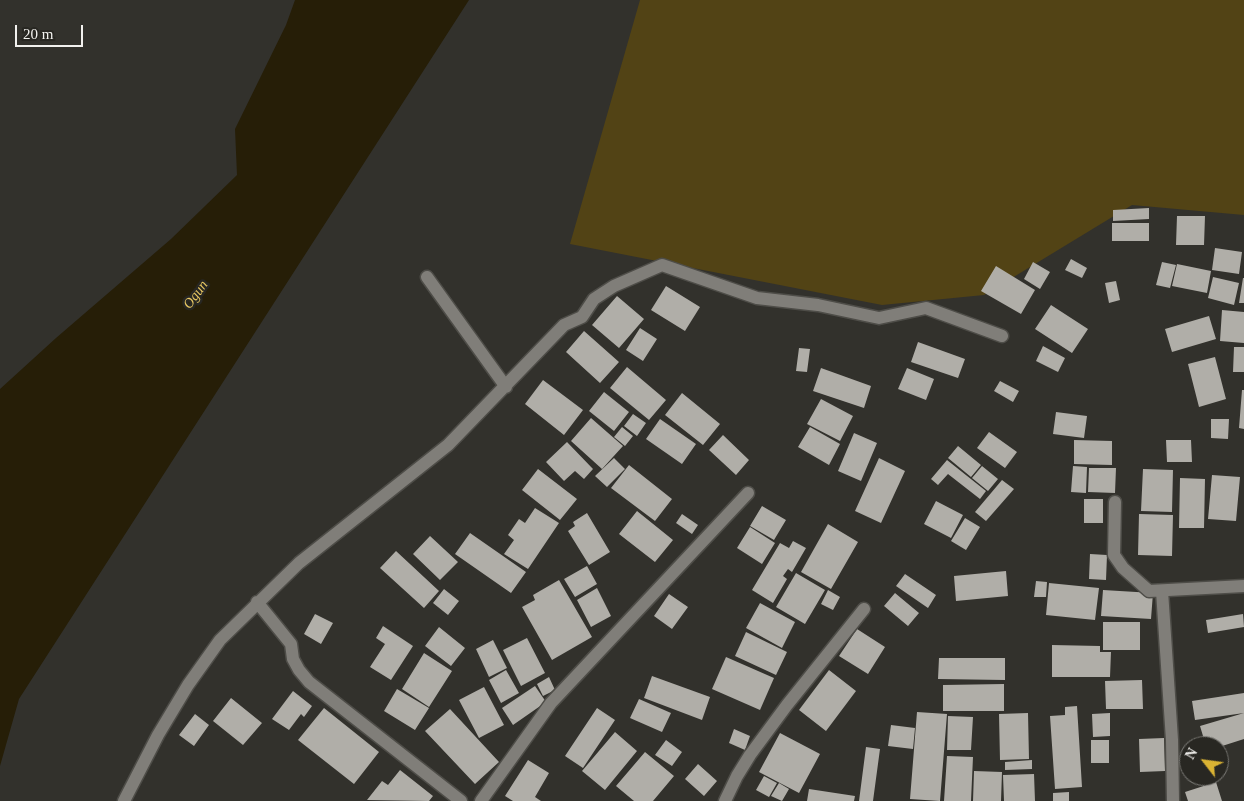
<!DOCTYPE html>
<style>
body{margin:0}
#map{position:relative;width:1244px;height:801px;overflow:hidden;background:#32312c;font-family:Georgia,serif}
canvas{display:block}
.north{position:absolute;left:1179px;top:736px;width:50px;height:50px;box-sizing:border-box;background:#282722;border:1px solid #797874;border-radius:50%;rotate:300deg;font-size:14px;font-weight:700;line-height:20px;text-align:center;color:#f2f1ee}
.north::after{content:'';display:block;margin:auto;width:18px;height:22px;background:#dab333;clip-path:polygon(50% 0,100% 100%,50% 72%,0 100%)}
.scale{position:absolute;left:15px;top:25px;width:68px;height:22px;box-sizing:border-box;border:2px solid #f2f1ee;border-top:0;padding-left:6px;font-size:15px;line-height:18px;white-space:nowrap;color:#f2f1ee;-webkit-text-stroke:4px #282722;paint-order:stroke}
</style>
<div id="map">
<canvas width="1244" height="801"></canvas>
<div class="north">N</div>
<div class="scale">20 m</div>
</div>
<script>
const g = document.querySelector('canvas').getContext('2d');
g.lineJoin = 'round';
function fill(path, color) { g.fillStyle = color; g.fill(path, 'evenodd'); }
const shape = rows => new Path2D(rows.map(r => 'M' + r).join(''));
function strokePath(path, color, width, dash) { g.strokeStyle = color; g.lineWidth = width; g.lineCap = dash ? 'butt' : 'round'; g.setLineDash(dash || []); g.stroke(path); }
function label(font, color, halo, rows, align = 'center') {
  g.font = font + ' Georgia,serif'; g.lineWidth = 5; g.setLineDash([]); g.textBaseline = 'middle'; g.strokeStyle = halo; g.fillStyle = color; for (const [text, x, y, turn = 0] of rows) {
    g.save(); g.translate(x, y); g.rotate((+turn || 0) * Math.PI / 180); g.textAlign = isNaN(turn) ? turn : align; if (halo) g.strokeText(text, 0, 0); g.fillText(text, 0, 0); g.restore();
  }
}
fill(shape([
 [640,0,1244,0,1244,215,1132,205,984,295,882,305,570,244]
]), '#524315');
fill(shape([
 [295,0,469,0,19,699,0,766,0,389,56,338,171,239,237,175,235,129,286,25]
]), '#261e07');
fill(shape([
 [1149,208,1149,219,1113,221,1113,210],
 [1177,216,1205,216,1204,245,1176,245],
 [1112,223,1149,223,1149,241,1112,241],
 [1215,248,1242,252,1239,274,1212,270],
 [1071,259,1087,268,1082,278,1065,270],
 [1033,262,1050,272,1040,289,1024,279],
 [1162,262,1176,265,1170,288,1156,285],
 [1177,264,1211,271,1207,293,1172,286],
 [996,266,1035,290,1021,314,981,291],
 [1213,277,1239,283,1234,305,1208,298],
 [1243,278,1244,278,1244,303,1239,303],
 [1116,281,1120,300,1109,303,1105,283],
 [666,286,700,307,685,331,651,310],
 [617,296,644,319,619,348,592,325],
 [1051,305,1088,329,1072,353,1035,329],
 [1222,310,1244,312,1244,343,1220,341],
 [1209,316,1216,339,1172,352,1165,329],
 [640,328,657,339,643,361,626,350],
 [584,331,619,362,600,383,566,352],
 [918,342,965,359,958,378,911,362],
 [1043,346,1065,358,1058,372,1036,361],
 [1234,347,1244,347,1244,372,1233,372],
 [799,348,810,349,807,372,796,371],
 [1215,357,1226,399,1199,407,1188,364],
 [627,367,666,400,649,420,610,388],
 [821,368,871,386,864,408,813,391],
 [907,368,934,379,926,400,898,389],
 [543,380,583,410,564,435,525,404],
 [1000,381,1019,391,1013,402,994,391],
 [1242,390,1244,390,1244,429,1239,428],
 [604,392,629,412,614,431,589,411],
 [682,393,720,424,703,445,665,415],
 [821,399,853,416,840,441,807,424],
 [1056,412,1087,416,1084,438,1053,434],
 [633,414,646,423,637,436,624,426],
 [591,418,623,446,602,469,571,441],
 [660,419,696,444,682,464,646,439],
 [1211,419,1229,419,1228,439,1211,438],
 [622,427,633,436,625,446,614,437],
 [810,427,840,444,829,465,798,447],
 [989,432,1017,452,1005,468,977,448],
 [854,433,877,443,861,481,838,471],
 [723,435,749,460,736,475,709,450],
 [1074,440,1112,441,1112,465,1074,464],
 [1166,440,1191,440,1192,462,1167,462],
 [567,442,593,469,584,479,575,471,564,481,546,462],
 [958,446,981,465,971,477,948,458],
 [614,458,625,469,607,487,595,476],
 [879,458,905,471,881,523,855,511],
 [947,460,986,491,980,499,948,474,938,485,931,479],
 [629,465,672,499,655,521,611,488],
 [982,466,998,479,988,491,972,478],
 [1073,466,1087,467,1086,493,1071,492],
 [1089,468,1116,468,1115,493,1088,492],
 [538,469,577,499,560,520,522,490],
 [1143,469,1173,470,1172,512,1141,511],
 [1212,475,1240,477,1236,521,1208,519],
 [1180,478,1205,479,1204,528,1179,528],
 [1002,480,1014,489,986,521,975,512],
 [1084,499,1103,499,1103,523,1084,523],
 [936,501,963,515,951,538,924,524],
 [762,506,786,520,774,540,750,526],
 [535,508,559,523,528,569,504,554,514,540,508,535,519,519,525,523],
 [637,511,673,540,655,562,619,534],
 [587,513,610,552,589,565,568,531,575,526,573,522],
 [682,514,698,525,692,534,676,523],
 [1139,514,1173,515,1172,556,1138,555],
 [965,518,980,527,966,550,951,541],
 [828,524,858,542,831,589,801,572],
 [750,527,775,543,762,564,737,548],
 [470,533,526,572,511,593,455,554],
 [430,536,458,562,440,580,413,554],
 [793,541,806,548,792,572,788,569,783,576,787,579,773,603,752,590,780,543,789,548],
 [396,551,439,591,424,608,380,568],
 [1090,554,1107,555,1106,580,1089,579],
 [587,566,597,584,575,597,564,579],
 [1006,571,1008,596,956,601,954,576],
 [796,573,825,590,805,624,776,607],
 [905,574,936,595,928,608,896,586],
 [559,580,592,637,552,660,522,607,535,600,533,595],
 [1036,581,1047,582,1046,597,1034,597],
 [1049,583,1099,588,1095,620,1046,615],
 [597,588,611,616,591,627,577,600],
 [444,589,459,601,448,615,433,603],
 [828,590,840,597,833,610,821,604],
 [1103,590,1153,593,1151,619,1101,616],
 [895,593,919,613,908,626,884,606],
 [669,594,688,607,672,629,654,616],
 [760,603,795,622,782,648,746,628],
 [315,614,333,623,321,644,304,634],
 [1243,614,1244,627,1208,633,1206,620],
 [1103,622,1140,622,1140,650,1103,650],
 [383,626,413,646,391,680,370,667,385,644,376,638],
 [439,627,465,648,451,666,425,646],
 [857,629,885,647,868,674,839,656],
 [746,632,787,652,776,675,735,656],
 [527,638,545,673,521,686,503,650],
 [493,640,507,668,489,677,476,649],
 [1052,645,1100,646,1100,652,1111,652,1110,677,1052,677],
 [424,653,452,671,429,707,402,689],
 [726,657,774,678,760,710,712,689],
 [939,658,1005,658,1005,680,938,679],
 [506,670,519,693,501,703,489,680],
 [829,670,856,691,826,731,799,710],
 [652,676,710,697,702,720,644,698],
 [549,677,555,690,543,696,537,684],
 [1142,680,1143,709,1106,709,1105,681],
 [1004,684,1004,711,943,711,943,685],
 [535,686,546,702,513,725,502,708],
 [484,687,504,725,479,738,459,700],
 [397,689,429,708,415,730,384,711],
 [293,691,312,706,304,717,301,714,289,730,272,719],
 [1244,693,1244,713,1195,720,1192,701],
 [231,698,262,723,243,745,213,721],
 [639,699,671,713,662,732,630,718],
 [1077,706,1082,787,1055,789,1050,716,1065,715,1065,707],
 [324,708,379,752,354,784,298,740],
 [597,708,615,720,583,768,565,756],
 [450,709,499,762,475,784,425,731],
 [917,712,947,714,940,801,910,799],
 [1028,713,1029,759,1000,760,999,714],
 [1110,713,1110,736,1093,737,1092,714],
 [1244,713,1244,739,1219,747,1206,746,1200,726],
 [195,714,209,725,194,746,179,735],
 [948,716,973,717,971,750,947,750],
 [891,725,915,728,913,749,888,746],
 [734,729,750,736,745,750,729,743],
 [615,732,637,751,605,790,582,771],
 [780,733,820,754,799,793,759,772],
 [1164,738,1165,771,1140,772,1139,739],
 [666,740,682,752,672,766,655,755],
 [1091,740,1109,740,1109,763,1091,763],
 [866,747,880,749,873,801,859,801],
 [645,752,674,776,653,801,634,801,616,786],
 [947,756,973,757,971,801,944,801],
 [528,760,549,773,535,797,541,801,513,801,505,796],
 [1032,760,1032,769,1005,770,1005,762],
 [698,764,717,781,704,796,685,779],
 [400,770,433,796,429,801,367,800,382,781,388,785],
 [974,771,1002,772,1001,801,973,801],
 [1034,774,1035,801,1004,801,1003,775],
 [764,776,777,783,769,797,756,790],
 [1216,782,1222,801,1188,801,1185,792],
 [779,783,789,789,782,801,771,796],
 [809,789,855,796,854,801,807,801],
 [1069,792,1069,801,1053,801,1053,793]
]), '#b0aea8');
const street = shape([
 [427,277,506,387],
 [1115,502,1114,555,1123,568,1149,591,1244,586],
 [1162,591,1172,740,1173,801],
 [257,602,291,644,293,659,299,670,309,682,461,801],
 [124,801,158,735,188,685,220,640,299,563,448,445,564,325,582,317,594,299,614,286,662,265,757,298,818,305,879,318,926,308,1002,336],
 [481,801,551,703,748,493],
 [725,801,737,776,750,755,787,705,864,609]
]);
strokePath(street, '#4e4d48', 15);
strokePath(street, '#807e79', 12);
label('italic 14px', '#e9c862', '#282722', [
 ["Ogun",196,295,-54]
]);
</script>
